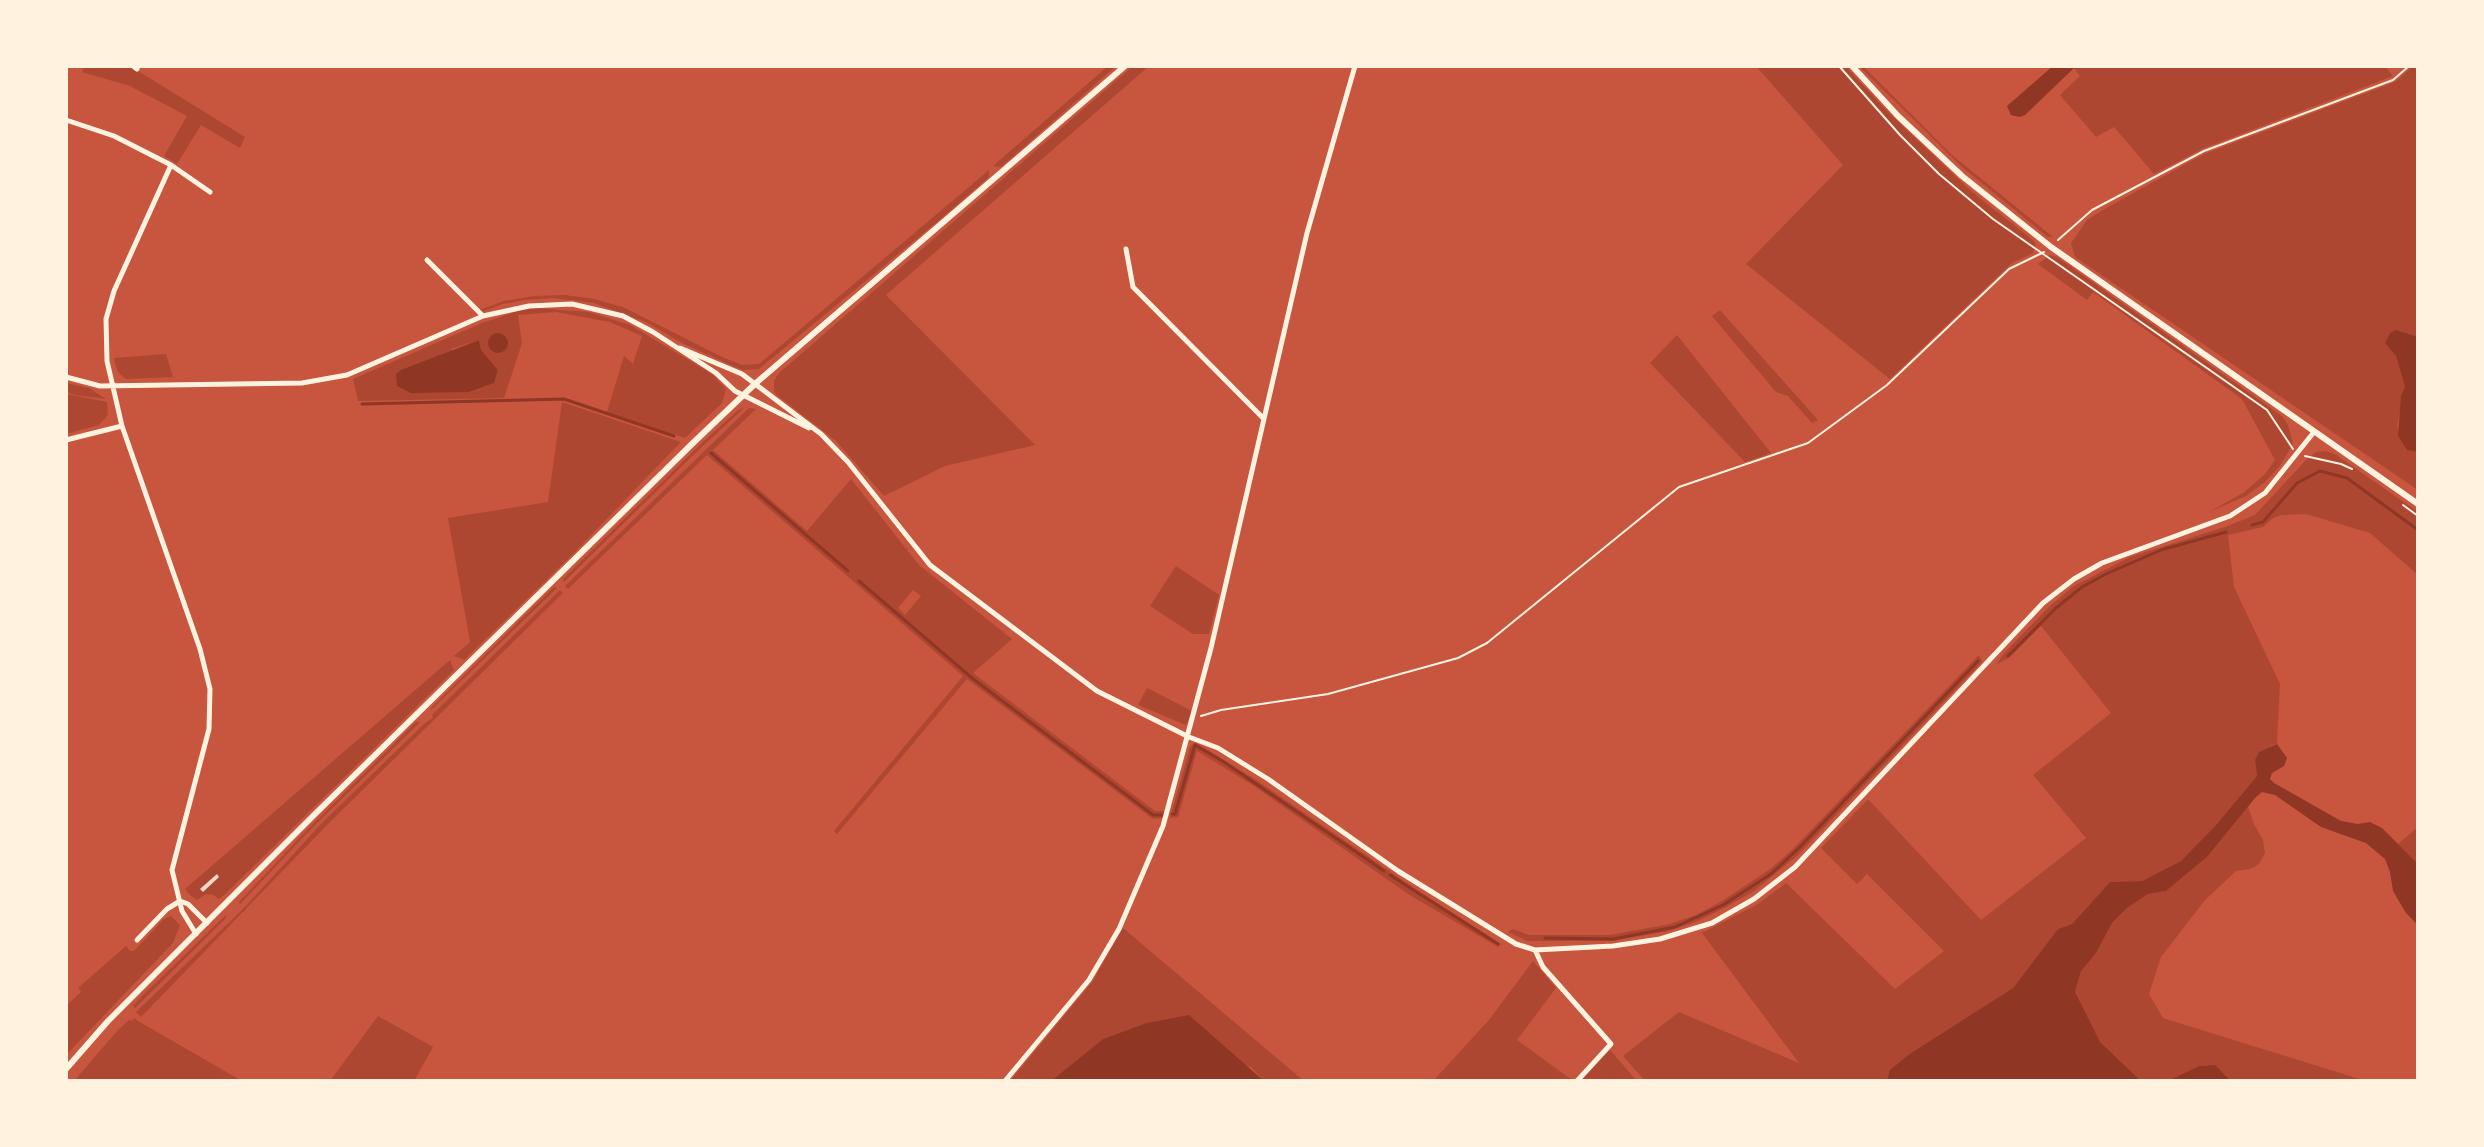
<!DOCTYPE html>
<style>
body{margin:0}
#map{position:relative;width:2484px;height:1147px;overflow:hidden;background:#c8553d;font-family:Ubuntu,sans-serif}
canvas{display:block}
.frame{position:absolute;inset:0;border:68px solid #fff3e0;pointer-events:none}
</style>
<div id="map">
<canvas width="2484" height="1147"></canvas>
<div class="frame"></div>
</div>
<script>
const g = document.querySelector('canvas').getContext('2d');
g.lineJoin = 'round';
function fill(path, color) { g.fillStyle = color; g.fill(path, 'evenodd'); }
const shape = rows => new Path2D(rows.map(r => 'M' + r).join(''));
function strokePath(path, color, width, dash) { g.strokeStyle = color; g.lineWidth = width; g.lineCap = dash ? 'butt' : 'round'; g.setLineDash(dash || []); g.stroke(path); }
fill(shape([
 [85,66,130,66,245,137,240,148,201,125,177,164,164,156,187,116,130,86,82,72],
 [1108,66,1116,66,1001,167,993,166],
 [1133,66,1149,66,886,295,1035,445,945,466,884,496,836,441,778,396,774,392,774,381,778,374],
 [1756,66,1845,66,1891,115,1971,191,2034,241,2036,245,2033,253,2012,263,1890,379,1746,264,1843,165],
 [1859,66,1863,66,1952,155,2053,237,2048,237,1962,167],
 [2072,66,2385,66,2393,76,2202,149,2154,174,2114,127,2096,137,2060,95,2080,76],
 [2413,66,2418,66,2418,337,2396,356,2405,387,2397,427,2407,450,2418,452,2418,490,2075,257,2071,243,2087,220,2101,211,2204,154,2395,82],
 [989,170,989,177,937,222,759,369,743,370,733,366,684,344,646,322,594,303,553,298,525,300,503,304,481,312,479,310,504,301,534,296,564,295,595,299,625,308,722,357,742,365,759,364],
 [2050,255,2057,257,2282,416,2288,425,2293,444,2279,467,2265,482,2246,496,2209,512,2243,493,2265,474,2275,460,2242,399,2093,292,2087,300,2038,264],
 [536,308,589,312,630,325,712,374,726,389,724,397,721,404,685,438,607,412,624,356,633,364,642,336,610,322,556,312,518,315,522,343,504,398,358,401,353,379,482,323,518,311],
 [479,340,481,350,498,370,494,383,469,392,451,349],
 [1720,310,1818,420,1812,423,1788,396,1776,392,1712,316],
 [1677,335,1771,453,1745,462,1650,363],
 [166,354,173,377,126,379,118,372,115,363,114,358],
 [66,383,89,388,106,399,74,395,66,391],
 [66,394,107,402,108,415,99,425,66,434],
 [562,402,681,442,568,559,464,660,454,656,470,642,448,518,548,502],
 [744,408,691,457,564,582,563,579,703,442,738,410],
 [749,408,756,409,713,450,807,531,851,479,919,565,1012,639,973,673,1155,811,1166,811,1163,818,1153,819,967,679,837,834,834,831,963,676,707,455,568,589,565,586],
 [913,590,921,596,905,615,898,608],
 [2326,451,2336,455,2418,512,2418,575,2370,533,2306,514,2281,515,2273,518,2263,527,2228,535,2234,587,2280,684,2277,744,2272,745,2255,760,2257,776,2216,825,2181,861,2142,881,2110,882,2072,924,2058,929,2013,988,1911,1053,1887,1081,1645,1081,1623,1056,1679,1012,1799,1063,1702,933,1758,904,1786,883,1895,989,1944,951,1867,874,1857,884,1821,848,1868,799,1981,920,2086,838,2033,775,2111,713,2041,626,2010,657,1996,665,2004,653,2050,606,2074,586,2130,557,2225,527,2255,515,2306,460,2316,452],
 [1176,566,1219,595,1209,634,1193,634,1150,606],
 [554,587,557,588,431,710,431,708],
 [560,590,563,593,330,822,141,1017,136,1012,243,909,321,824,425,723,433,718,432,715],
 [1979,655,1982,662,1798,855,1754,891,1726,907,1698,921,1669,931,1612,941,1527,941,1508,932,1513,929,1529,935,1610,935,1670,924,1696,915,1722,901,1769,870,1792,850],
 [450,660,454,670,222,897,219,899,213,895,206,894,197,900,190,895,185,889],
 [1147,688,1192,711,1186,725,1138,705],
 [416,722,420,722,309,831,240,904,239,902,307,830],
 [1195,742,1256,780,1414,888,1501,944,1498,947,1408,894,1254,786,1197,751,1178,817,1170,818,1190,747],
 [2248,807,2254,824,2263,840,2265,853,2259,864,2250,869,2236,871,2205,900,2161,957,2149,994,2163,1018,2366,1081,2231,1081,2214,1065,2199,1066,2168,1081,2140,1080,2100,1042,2086,1017,2075,992,2081,970,2096,953,2112,923,2127,908,2148,894,2166,891,2207,857],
 [2418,827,2418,864,2398,844],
 [227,914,225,919,135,1008,133,1006,143,995],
 [171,916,180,925,173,943,66,1055,66,1006,81,992,78,988,126,946,130,951,134,951,164,919],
 [1123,928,1304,1081,1264,1081,1251,1067,1103,1039,1051,1081,1010,1081,1092,982],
 [1533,961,1556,988,1517,1040,1572,1080,1433,1081,1489,1020],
 [378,1016,433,1047,414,1081,330,1081],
 [135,1018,138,1021,242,1081,74,1081,118,1030,129,1020,131,1021],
 [1610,1050,1637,1081,1580,1081]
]), '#ae4732');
fill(shape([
 [2053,66,2074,68,2025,115,2019,117,2011,115,2007,106],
 [2396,330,2418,337,2418,452,2407,450,2398,436,2401,396,2405,387,2396,356,2385,343,2390,333],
 '488 343a10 10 0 1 1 20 0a10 10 0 1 1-20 0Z',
 [479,340,481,350,498,370,494,383,469,392,411,393,397,386,396,374,401,370],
 [2277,744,2287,758,2284,766,2272,773,2270,779,2274,783,2341,821,2358,824,2370,822,2382,828,2418,864,2418,925,2406,913,2393,891,2390,872,2385,859,2366,843,2321,827,2275,795,2262,792,2256,797,2207,857,2166,891,2148,894,2127,908,2112,923,2096,953,2081,971,2075,992,2100,1042,2140,1080,2150,1081,1887,1081,1890,1070,1911,1053,2013,988,2058,929,2072,924,2110,882,2142,881,2181,861,2216,825,2257,776,2255,760,2259,752],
 [1189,1015,1264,1081,1051,1081,1103,1039,1147,1023],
 [2215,1065,2231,1081,2168,1081,2199,1066]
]), '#8f3625');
strokePath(shape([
 [362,404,564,399,674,436],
 [711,453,848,571],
 [2252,525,2263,522,2297,483,2320,471,2347,478,2418,530],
 [859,581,972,678,1153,815,1163,815],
 [2008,656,2056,608,2082,587,2106,574,2161,550,2226,532],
 [1172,814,1175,814,1195,745,1224,762,1384,871],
 [1390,875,1498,944],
 [1545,938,1613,939,1675,927,1723,905,1771,874,1800,847,1978,661]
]), '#8f3625', 3);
fill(shape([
 [217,874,219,877,203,892,200,889]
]), '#f7dbc8');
strokePath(shape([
 [1839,66,1900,135,1939,174,1993,219,2267,410,2293,449],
 [2058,240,2092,210,2204,151,2393,80,2409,66],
 [2305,456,2341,464,2352,469],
 [2403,505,2418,516],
 [1201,716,1221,710,1328,694,1458,658,1487,643,1679,487,1808,443,1887,385,2009,269,2044,252]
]), '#fff3e0', 2);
strokePath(shape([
 [133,66,137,69],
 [66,120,114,136,171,165],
 [1126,249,1133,287,1264,419],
 [427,260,483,316],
 [680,348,742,374,821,434,848,462,930,565,1097,691,1189,737,1218,748,1268,779,1398,871,1516,944,1535,950,1613,946,1660,939,1712,923,1754,899,1795,867,2043,603,2074,579,2102,563,2230,516,2265,493,2314,432],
 [66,377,100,386,302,383,347,375,483,316,529,306,572,304,623,316,653,332,716,373,735,391,809,428],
 [66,440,122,426],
 [180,901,188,904,207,923],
 [196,934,182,911,172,870,209,729,210,689,200,649,122,426,107,361,106,319,114,291,171,165,210,192],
 [137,940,167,909,180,901],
 [1535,950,1543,967,1611,1044,1577,1081],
 [1005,1081,1089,980,1119,929,1163,826,1211,648,1307,233,1355,66]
]), '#fff3e0', 5);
strokePath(shape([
 [1852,66,1898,116,1962,176,2051,247,2418,504],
 [66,1069,108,1021,313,816,694,442,756,383,1125,66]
]), '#fff3e0', 6);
</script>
